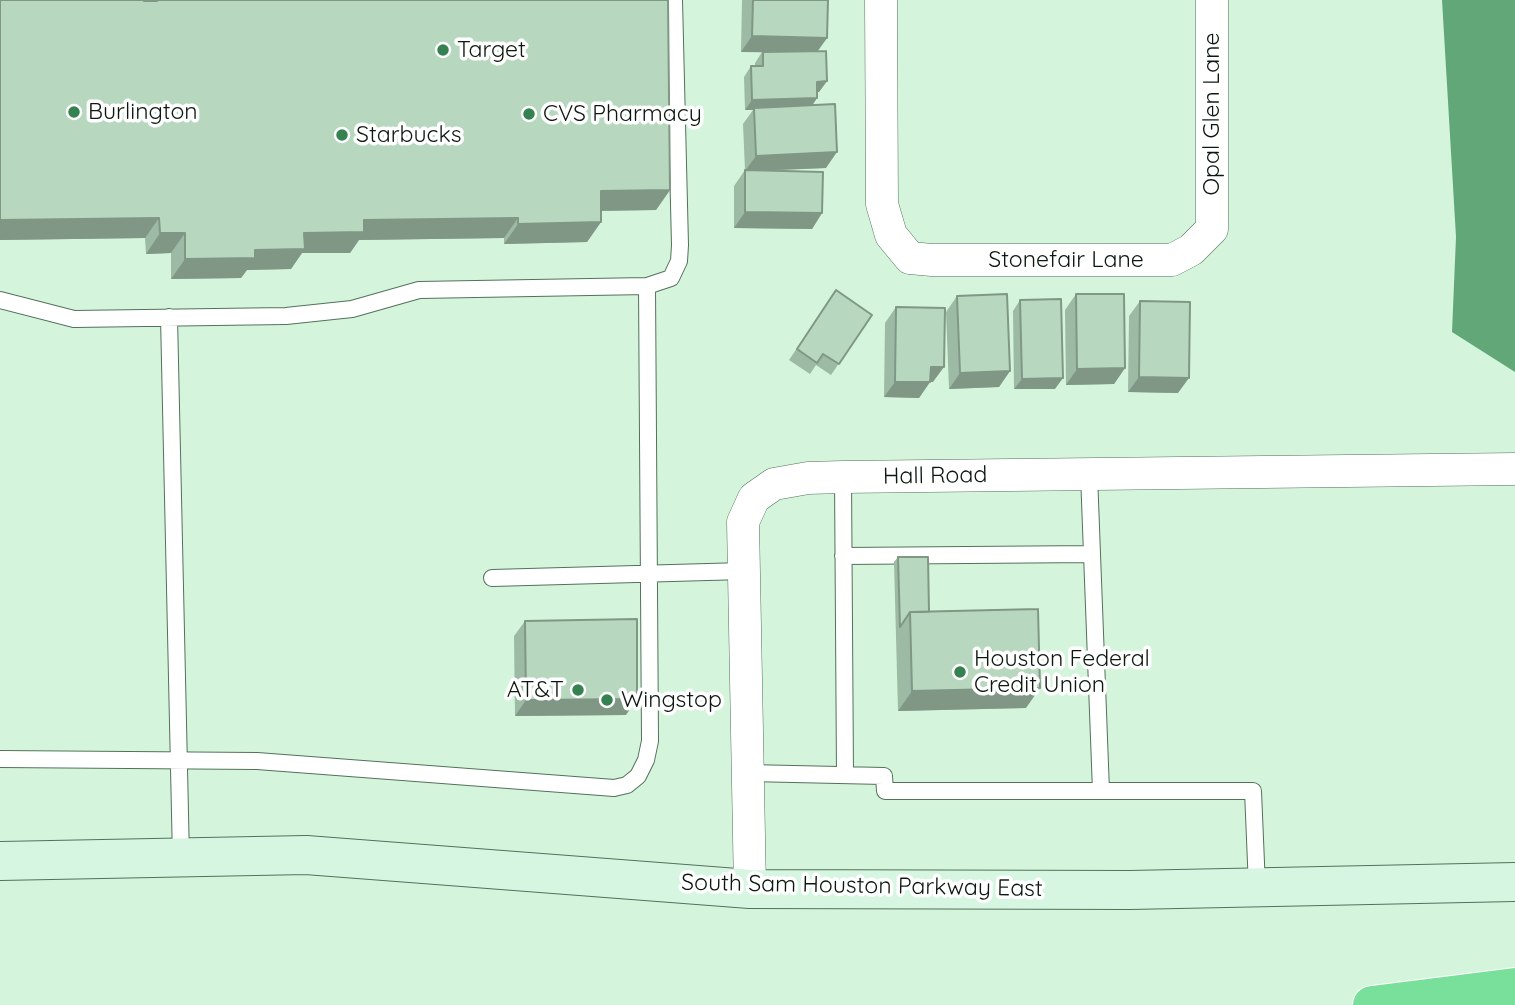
<!DOCTYPE html>
<style>
body{margin:0}
canvas{display:block;background:#d4f5dc}
</style>
<canvas width="1515" height="1005"></canvas>
<script>
const g = document.querySelector('canvas').getContext('2d');
g.lineJoin = 'round';
function fill(path, color) { g.fillStyle = color; g.fill(path, 'evenodd'); }
const shape = rows => new Path2D(rows.map(r => 'M' + r).join(''));
function strokePath(path, color, width, dash) { g.strokeStyle = color; g.lineWidth = width; g.lineCap = dash ? 'butt' : 'round'; g.setLineDash(dash || []); g.stroke(path); }
function label(font, color, halo, rows, align = 'center') {
  g.font = font + ' Quicksand,sans-serif'; g.lineWidth = 7; g.setLineDash([]); g.textBaseline = 'middle'; g.strokeStyle = halo; g.fillStyle = color; for (const [text, x, y, turn = 0] of rows) {
    g.save(); g.translate(x, y); g.rotate((+turn || 0) * Math.PI / 180); g.textAlign = isNaN(turn) ? turn : align; if (halo) g.strokeText(text, 0, 0); g.fillText(text, 0, 0); g.restore();
  }
}
fill(shape([
 [1442,0,1515,0,1515,372,1452,332,1456,237]
]), '#62a777');
const service = shape([
 [0,300,74,319,286,316,352,309,419,290,647,286,671,278,679,261,680,245,674,0],
 [169,317,181,858],
 [843,477,845,775],
 [1092,554,1101,791],
 [843,556,1092,554,1089,474],
 [492,578,744,571],
 [0,759,257,761,614,788,627,785,638,776,646,760,650,741,647,286],
 [748,773,884,776,885,791,1253,791,1257,887]
]);
const minor = shape([
 [881,0,882,204,891,235,910,258,932,260,1172,260,1191,250,1212,229,1212,0],
 [750,889,743,522,754,498,774,484,808,478,843,477,1515,469]
]);
const secondary = shape([
 [0,861,306,855,750,889,1130,890,1515,882]
]);
const motorway = shape([
 [1372,1005,1515,987]
]);
strokePath(service, '#53715b', 18);
strokePath(minor, '#53715b', 33);
strokePath(secondary, '#53715b', 40);
strokePath(motorway, '#fff', 40);
strokePath(service, '#fff', 16);
strokePath(minor, '#fff', 32);
strokePath(secondary, '#d6f6e1', 38);
strokePath(motorway, '#78e09a', 38);
fill(shape([
 [0,0,668,0,670,190,656,210,601,211,601,222,587,242,504,244,504,238,359,240,350,253,302,253,291,269,247,270,241,278,171,279,171,253,146,254,145,238,0,240],
 [742,0,828,0,827,38,818,51,827,81,819,92,817,92,817,98,812,105,826,168,761,171,822,213,812,229,734,228,734,186,745,170,743,124,753,110,745,110,744,77,751,66,755,66,755,63,762,52,741,52],
 [836,290,872,315,831,375,816,365,810,374,789,360],
 [1076,294,1125,368,1114,384,1066,385,1065,310],
 [957,296,1010,371,999,387,949,389,946,312],
 [1020,300,1055,389,1014,389,1013,311],
 [1140,301,1178,393,1128,392,1129,316],
 [896,307,933,382,930,382,919,398,884,397,885,323],
 [898,557,929,612,1026,708,898,711,894,562],
 [525,621,626,715,515,716,514,636]
]), '#9dbaa4');
fill(shape([
 [752,36,827,38,816,53,741,52],
 [827,81,819,92,809,92,817,82],
 [817,98,810,109,754,108,753,110,745,110,752,100],
 [837,152,826,168,745,171,756,156],
 [670,190,656,210,587,211,601,191],
 [745,212,822,213,812,229,734,228],
 [159,218,145,238,0,240,0,220],
 [518,218,504,238,359,240,350,253,302,253,291,269,247,270,241,278,171,279,185,259,255,250,304,233,364,220],
 [601,222,587,242,504,244,518,224],
 [160,233,185,233,171,253,146,254],
 [931,367,944,367,933,382,930,382,919,398,884,397,895,382],
 [1125,368,1114,384,1066,385,1077,369],
 [1010,371,999,387,949,389,960,373],
 [1139,377,1189,378,1178,393,1128,392],
 [1063,378,1055,389,1014,389,1022,379],
 [1040,688,1026,708,898,711,912,691],
 [637,699,626,715,515,716,526,700]
]), '#809786');
const building = shape([
 [0,0,144,0,144,1,157,1,157,0,668,0,670,190,601,191,601,222,518,224,518,218,364,220,364,232,304,233,305,249,255,250,255,258,185,259,185,233,160,233,159,218,0,220,0,0],
 [753,0,828,0,827,38,752,36,753,0],
 [826,51,827,81,817,82,817,98,752,100,751,66,763,66,763,52,826,51],
 [835,104,837,152,756,156,754,108,835,104],
 [745,170,823,172,822,213,745,212,745,170],
 [836,290,872,315,839,364,823,354,817,363,797,349,836,290],
 [1007,294,1010,371,960,373,957,296,1007,294],
 [1076,294,1124,294,1125,368,1077,369,1076,294],
 [1061,299,1063,378,1022,379,1020,300,1061,299],
 [1140,301,1190,302,1189,378,1139,377,1140,301],
 [896,307,945,308,944,367,931,367,930,382,895,382,896,307],
 [898,557,928,557,929,612,910,612,900,627,898,557],
 [1038,609,1040,688,912,691,910,612,1038,609],
 [637,619,637,699,526,700,525,621,637,619]
]);
fill(building, '#b7d8bf');
strokePath(building, '#809786', 2);
for (const [x, y, r, color] of [
 [443,50,7,"#358150"],
 [74,112,7,"#358150"],
 [529,114,7,"#358150"],
 [342,135,7,"#358150"],
 [960,672,7,"#358150"],
 [578,690,7,"#358150"],
 [607,700,7,"#358150"]
]) { const dot = new Path2D(); dot.arc(x, y, r, 0, 2 * Math.PI); g.fillStyle = color; g.fill(dot); strokePath(dot, '#fff', 2.5); }
label('23px', '#0c180f', '#fff', [
 ["Target",457,50],
 ["Burlington",88,112],
 ["CVS Pharmacy",543,114],
 ["Starbucks",356,135],
 ["Houston Federal",974,659],
 ["Credit Union",974,685],
 ["AT&T",564,690,"right"],
 ["Wingstop",621,700]
], 'left');
label('23px', '#0c180f', '#fff', [
 ["Opal Glen Lane",1212,114,-90],
 ["Stonefair Lane",1066,260],
 ["Hall Road",935,476,-1],
 ["South Sam Houston Parkway East",862,886,1]
]);
</script>
